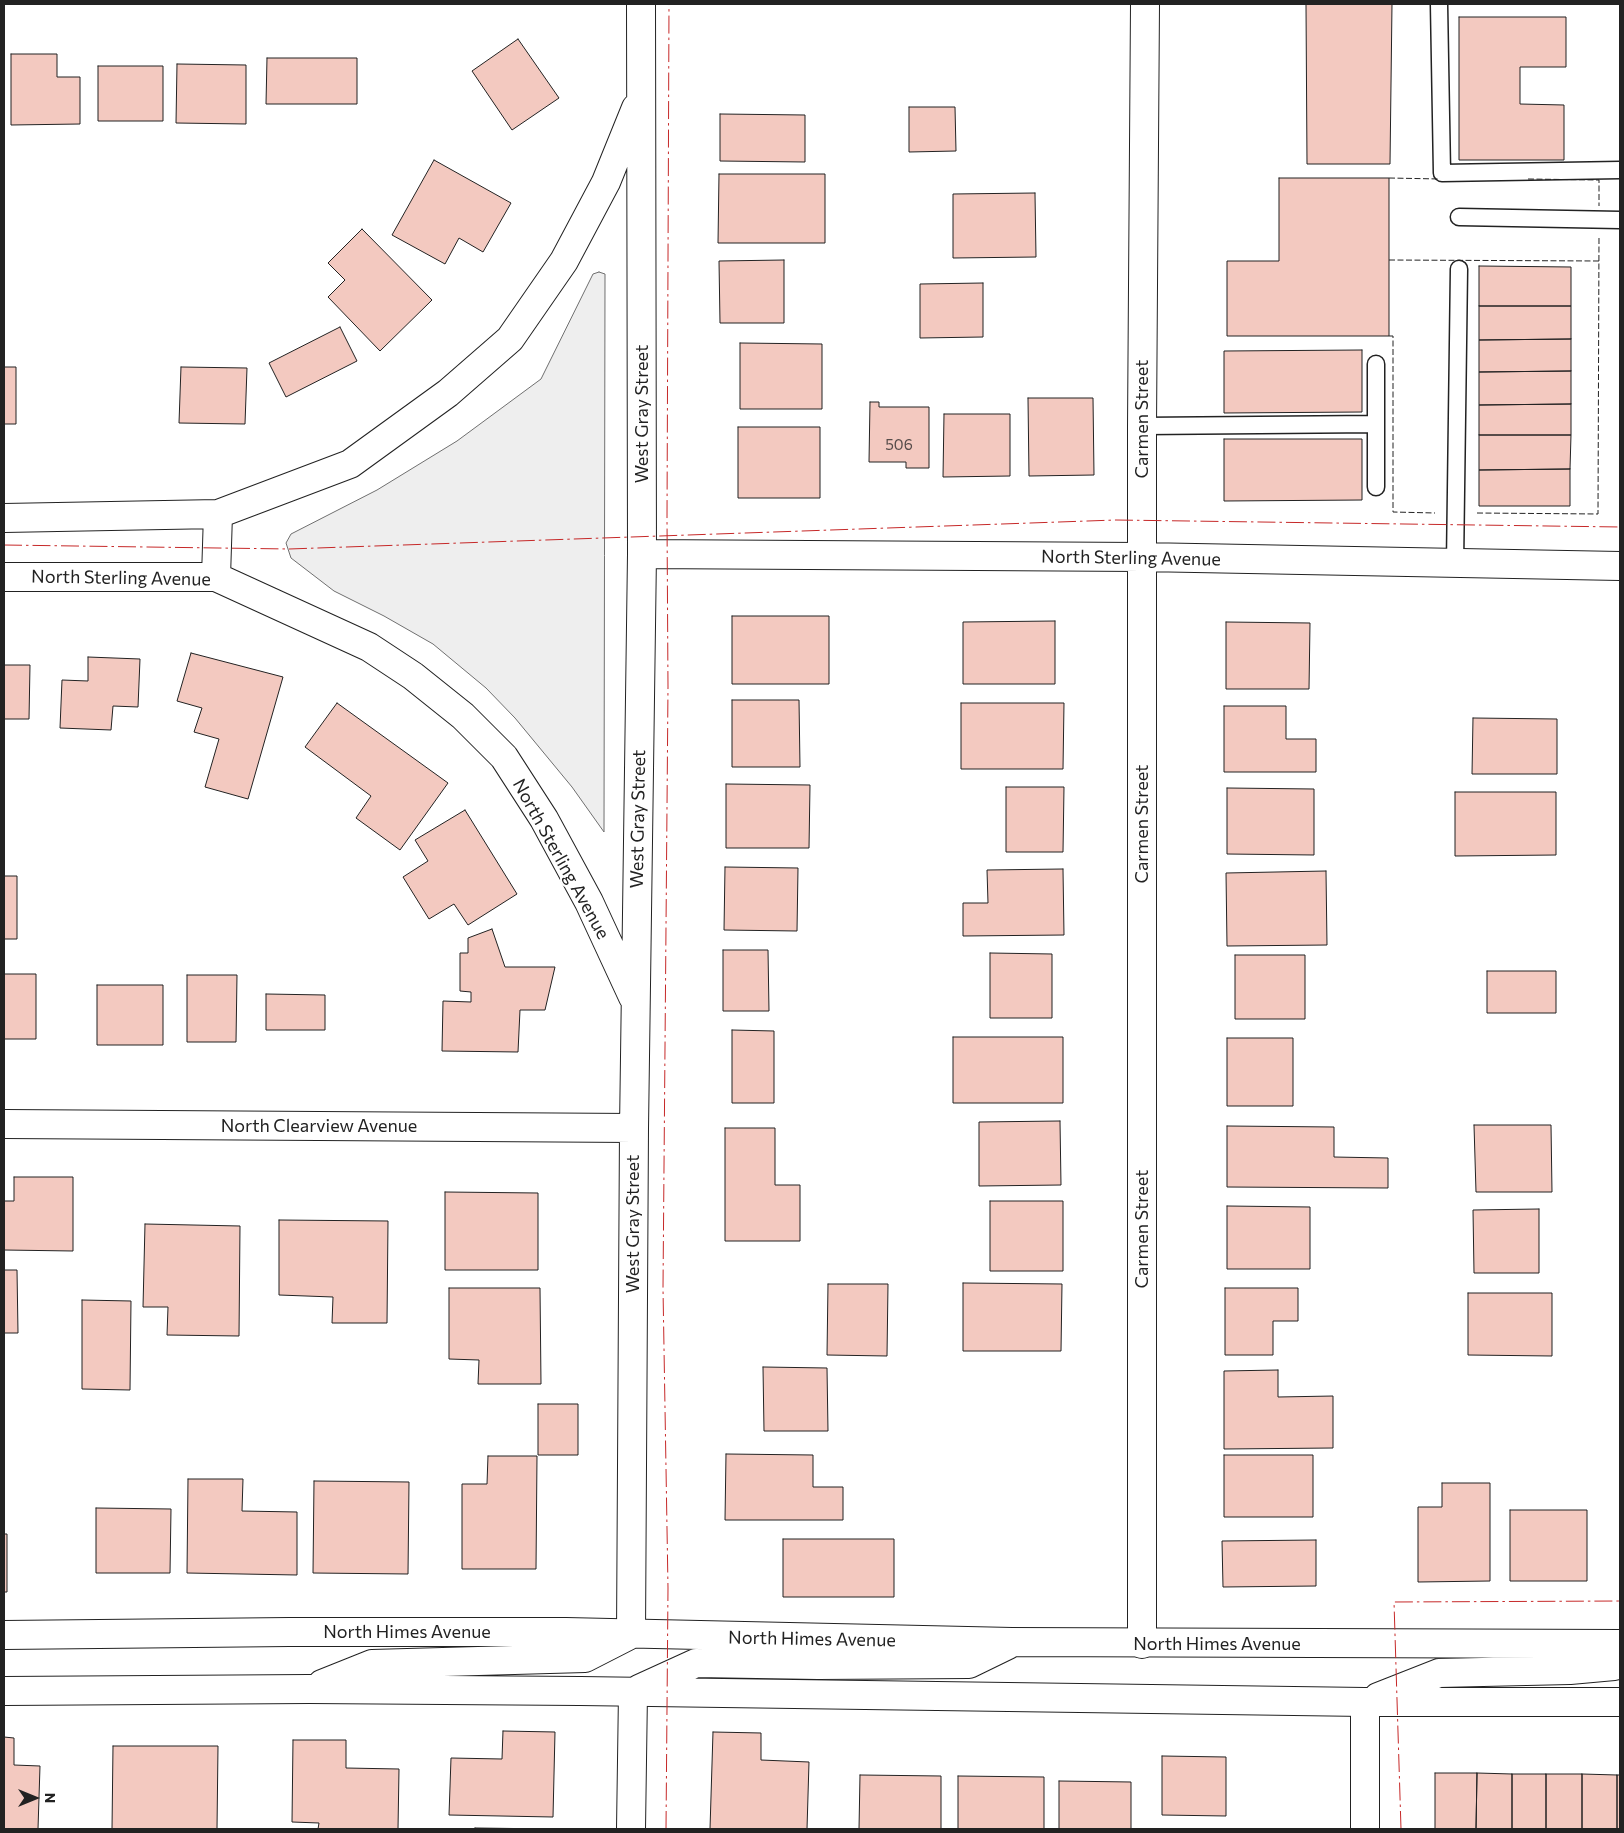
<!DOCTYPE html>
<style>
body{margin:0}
#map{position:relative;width:1624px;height:1833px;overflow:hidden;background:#fff;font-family:Commissioner,sans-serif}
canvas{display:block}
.frame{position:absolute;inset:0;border:5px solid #222;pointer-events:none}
.north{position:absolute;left:10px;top:1773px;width:50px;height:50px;-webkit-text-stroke:4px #fff;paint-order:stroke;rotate:90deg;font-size:14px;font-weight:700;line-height:20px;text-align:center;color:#222}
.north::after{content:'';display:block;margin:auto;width:18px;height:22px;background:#222;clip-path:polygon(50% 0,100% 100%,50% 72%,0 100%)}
</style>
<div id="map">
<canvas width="1624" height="1833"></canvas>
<div class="frame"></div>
<div class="north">N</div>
</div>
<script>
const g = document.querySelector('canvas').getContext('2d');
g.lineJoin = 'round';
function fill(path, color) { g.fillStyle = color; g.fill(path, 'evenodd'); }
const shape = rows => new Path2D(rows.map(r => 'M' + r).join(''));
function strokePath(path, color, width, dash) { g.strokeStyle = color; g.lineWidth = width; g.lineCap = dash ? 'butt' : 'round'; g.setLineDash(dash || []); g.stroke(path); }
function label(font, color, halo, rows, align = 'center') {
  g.font = font + ' Commissioner,sans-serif'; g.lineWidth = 4; g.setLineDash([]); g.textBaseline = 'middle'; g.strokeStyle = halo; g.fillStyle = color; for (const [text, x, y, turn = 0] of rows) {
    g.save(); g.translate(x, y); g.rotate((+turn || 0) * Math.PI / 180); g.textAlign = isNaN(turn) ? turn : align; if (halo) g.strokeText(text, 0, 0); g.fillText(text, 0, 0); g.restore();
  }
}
const green = shape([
 [599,272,605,274,605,279,604,832,572,787,515,718,486,688,433,644,384,616,334,591,291,558,286,543,291,534,377,490,457,441,541,379,593,274,599,272]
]);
fill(green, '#eee');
strokePath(green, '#6f6f6f', 1);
const building = shape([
 [1306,4,1392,4,1390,164,1307,164,1306,4],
 [1459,17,1566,17,1566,67,1520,67,1520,104,1564,105,1564,160,1459,160,1459,17],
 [518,39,559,98,512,130,472,71,518,39],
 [11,54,57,54,57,77,80,77,80,124,11,125,11,54],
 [267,58,357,58,357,104,266,104,267,58],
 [177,64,246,65,246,124,176,123,177,64],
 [98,66,163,66,163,121,98,121,98,66],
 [909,107,955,107,956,151,909,152,909,107],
 [720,114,805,115,805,162,720,161,720,114],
 [434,160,511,203,483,252,459,238,445,264,392,235,434,160],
 [719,174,825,174,825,243,718,243,719,174],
 [1279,178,1389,178,1389,336,1227,336,1227,261,1279,261,1279,178],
 [1035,193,1036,257,953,258,953,194,1035,193],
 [362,229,432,300,380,351,328,297,345,280,328,263,362,229],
 [784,260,784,323,720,323,719,261,784,260],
 [1479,266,1571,267,1571,306,1479,306,1479,266],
 [983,283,983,337,920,338,920,284,983,283],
 [1479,306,1571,306,1571,339,1479,340,1479,306],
 [340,327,357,361,286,397,269,363,340,327],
 [1571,339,1571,371,1479,372,1479,340,1571,339],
 [740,343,822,344,822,409,740,409,740,343],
 [1362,350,1362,412,1224,413,1224,351,1362,350],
 [4,367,16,367,16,424,4,424,4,367],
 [181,367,247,368,245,424,179,423,181,367],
 [1571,371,1571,404,1479,405,1479,372,1571,371],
 [1028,398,1093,398,1094,475,1029,476,1028,398],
 [870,402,879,402,879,407,929,407,929,468,906,468,906,462,869,462,870,402],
 [1571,404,1571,435,1479,435,1479,405,1571,404],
 [944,414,1010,414,1010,476,943,477,944,414],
 [738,427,820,427,820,498,738,498,738,427],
 [1479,435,1571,435,1570,469,1479,470,1479,435],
 [1224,439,1362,439,1362,500,1224,501,1224,439],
 [1570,469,1570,506,1479,506,1479,470,1570,469],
 [732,616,829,616,829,684,732,684,732,616],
 [1055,621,1055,684,963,684,963,622,1055,621],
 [1226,622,1310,623,1309,689,1226,689,1226,622],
 [191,653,283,677,248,799,205,787,219,739,194,732,202,708,177,701,191,653],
 [88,657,140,659,138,707,113,706,111,730,60,728,62,680,88,681,88,657],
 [4,665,30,665,29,719,4,719,4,665],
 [732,700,799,700,800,767,732,767,732,700],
 [337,703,448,783,400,850,356,818,371,796,305,747,337,703],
 [961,703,1064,703,1063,769,961,769,961,703],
 [1224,706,1286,706,1286,739,1316,739,1316,772,1224,772,1224,706],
 [1473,718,1557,719,1557,774,1472,774,1473,718],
 [726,784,810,785,809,848,726,848,726,784],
 [1006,787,1064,787,1063,852,1006,852,1006,787],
 [1227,788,1314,789,1314,855,1227,854,1227,788],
 [1455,792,1556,792,1556,855,1455,856,1455,792],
 [465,810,517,894,468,925,454,904,429,919,403,877,428,861,415,840,465,810],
 [725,867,798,868,797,931,724,930,725,867],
 [1063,869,1064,935,963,936,963,903,988,903,987,870,1063,869],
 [1326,871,1327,945,1227,946,1226,873,1326,871],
 [4,876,17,876,17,939,4,939,4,876],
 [492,929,505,967,555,967,545,1010,520,1010,518,1052,442,1051,443,1001,471,1002,471,992,460,991,460,953,468,953,468,938,492,929],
 [723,950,768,950,769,1011,723,1011,723,950],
 [990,953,1052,954,1052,1018,990,1018,990,953],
 [1235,955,1305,955,1305,1019,1235,1019,1235,955],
 [1487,971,1556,971,1556,1013,1487,1013,1487,971],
 [4,974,36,974,36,1039,4,1039,4,974],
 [187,975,237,975,236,1042,187,1042,187,975],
 [97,985,163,985,163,1045,97,1045,97,985],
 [266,994,325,995,325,1030,266,1030,266,994],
 [732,1030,774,1031,774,1103,732,1103,732,1030],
 [953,1037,1063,1037,1063,1103,953,1103,953,1037],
 [1227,1038,1293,1038,1293,1106,1227,1106,1227,1038],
 [1060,1121,1061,1185,979,1186,979,1122,1060,1121],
 [1474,1125,1551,1125,1552,1192,1476,1192,1474,1125],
 [1227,1126,1334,1127,1334,1157,1388,1158,1388,1188,1227,1187,1227,1126],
 [725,1128,775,1128,775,1185,800,1185,800,1241,725,1241,725,1128],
 [14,1177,73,1177,73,1251,4,1250,4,1201,14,1201,14,1177],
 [445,1192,538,1193,538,1270,445,1270,445,1192],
 [990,1201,1063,1201,1063,1271,990,1271,990,1201],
 [1227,1206,1310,1207,1310,1269,1227,1269,1227,1206],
 [1539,1209,1539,1273,1474,1273,1473,1210,1539,1209],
 [279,1220,388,1221,387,1323,332,1323,333,1297,279,1295,279,1220],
 [145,1224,240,1226,239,1336,167,1335,168,1307,143,1307,145,1224],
 [4,1270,17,1270,18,1333,4,1333,4,1270],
 [963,1283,1062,1284,1061,1351,963,1351,963,1283],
 [828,1284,888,1284,887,1356,827,1355,828,1284],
 [449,1288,540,1288,541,1384,478,1384,479,1360,449,1359,449,1288],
 [1225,1288,1298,1288,1298,1321,1273,1321,1273,1355,1225,1355,1225,1288],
 [1468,1293,1552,1293,1552,1356,1468,1355,1468,1293],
 [82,1300,131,1301,130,1390,82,1389,82,1300],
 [763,1367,827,1368,828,1431,764,1431,763,1367],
 [1278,1370,1278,1397,1333,1396,1333,1448,1224,1449,1224,1371,1278,1370],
 [538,1404,578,1404,578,1455,538,1455,538,1404],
 [726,1454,813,1455,813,1487,843,1487,843,1520,725,1520,726,1454],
 [1224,1455,1313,1455,1313,1517,1224,1517,1224,1455],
 [488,1456,537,1456,536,1569,462,1569,462,1484,487,1484,488,1456],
 [188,1479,243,1479,242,1511,297,1512,297,1575,187,1573,188,1479],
 [314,1481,409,1482,408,1574,313,1573,314,1481],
 [1442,1483,1490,1483,1490,1581,1418,1582,1418,1507,1442,1507,1442,1483],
 [96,1508,171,1509,170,1573,96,1573,96,1508],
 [1510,1510,1587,1510,1587,1581,1510,1581,1510,1510],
 [4,1534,7,1534,7,1592,4,1592,4,1534],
 [783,1539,894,1539,894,1597,783,1597,783,1539],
 [1316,1540,1316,1586,1223,1587,1222,1541,1316,1540],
 [503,1731,555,1732,553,1817,449,1815,451,1758,502,1759,503,1731],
 [713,1732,761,1733,761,1760,809,1762,807,1829,710,1829,713,1732],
 [4,1737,14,1738,14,1765,40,1766,38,1829,4,1829,4,1737],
 [293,1740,346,1740,346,1768,399,1769,398,1829,318,1829,319,1823,292,1822,293,1740],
 [113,1746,218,1746,217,1829,112,1829,113,1746],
 [1162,1756,1226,1757,1226,1816,1162,1815,1162,1756],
 [1435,1773,1477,1773,1476,1829,1435,1829,1435,1773],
 [1477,1773,1512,1774,1512,1829,1476,1829,1477,1773],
 [1512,1774,1546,1774,1546,1829,1512,1829,1512,1774],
 [1546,1774,1582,1774,1582,1829,1546,1829,1546,1774],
 [1582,1774,1617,1775,1617,1829,1582,1829,1582,1774],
 [860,1775,941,1776,941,1829,859,1829,860,1775],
 [1617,1775,1620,1775,1620,1829,1617,1829,1617,1775],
 [958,1776,1044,1777,1044,1829,958,1829,958,1776],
 [1059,1781,1131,1782,1131,1829,1059,1829,1059,1781],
 [475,1828,552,1829,475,1829,475,1828]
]);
fill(building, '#f3c9c0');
strokePath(building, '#222', 1);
const service = shape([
 [1439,4,1442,173,1620,170],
 [1459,217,1620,220],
 [1376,364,1376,487],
 [1142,426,1376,424],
 [1455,564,1459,269]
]);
const minor = shape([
 [4,518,218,514,350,464,448,393,510,339,564,261,606,182,636,108],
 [642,554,1142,557,1620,566],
 [4,577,216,577,369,647,413,676,463,716,504,757,544,819,589,902,633,997],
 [216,577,218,514],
 [4,1124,634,1128],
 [631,1634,634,1128,642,554,641,4],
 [1142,1644,1142,426,1145,4],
 [1365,1702,1365,1829],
 [631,1829,633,1692]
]);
const tertiary = shape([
 [4,1635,289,1632,566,1632,1012,1642,1620,1644],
 [322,1684,372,1664,585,1658,628,1636],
 [639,1689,696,1663,818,1665,969,1664,1008,1645],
 [4,1691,309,1689,580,1691,1365,1702,1620,1702],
 [1378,1697,1439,1673,1570,1670,1614,1666,1620,1662]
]);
strokePath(service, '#222', 19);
strokePath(minor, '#222', 30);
strokePath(tertiary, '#222', 30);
strokePath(service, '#fff', 16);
strokePath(minor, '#fff', 28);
strokePath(tertiary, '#fff', 28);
strokePath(shape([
 [1389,178,1440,179],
 [1528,179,1599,180,1599,206],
 [1389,260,1599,261],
 [1389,336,1393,336,1393,512,1435,513],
 [1477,513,1598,514,1599,236]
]), '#222', 1, [6, 2.5]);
strokePath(shape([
 [4,545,289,549,1116,520,1620,527],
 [666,1829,668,1588,663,1288,668,687,667,518,669,4],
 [1401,1829,1394,1602,1620,1601]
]), '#c62828', 1, [18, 4, 2.5, 4]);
label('15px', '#564c4a', null, [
 ["506",899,445]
]);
label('18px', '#222', '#fff', [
 ["West Gray Street",642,414,-90],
 ["Carmen Street",1142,419,-90],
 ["North Sterling Avenue",1131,558,1],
 ["North Sterling Avenue",121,578,1],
 ["West Gray Street",638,819,-89],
 ["Carmen Street",1142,824,-90],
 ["North Sterling Avenue",561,859,61],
 ["North Clearview Avenue",319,1126],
 ["West Gray Street",633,1224,-90],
 ["Carmen Street",1142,1229,-90],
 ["North Himes Avenue",407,1632],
 ["North Himes Avenue",812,1639,1],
 ["North Himes Avenue",1217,1644]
]);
</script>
